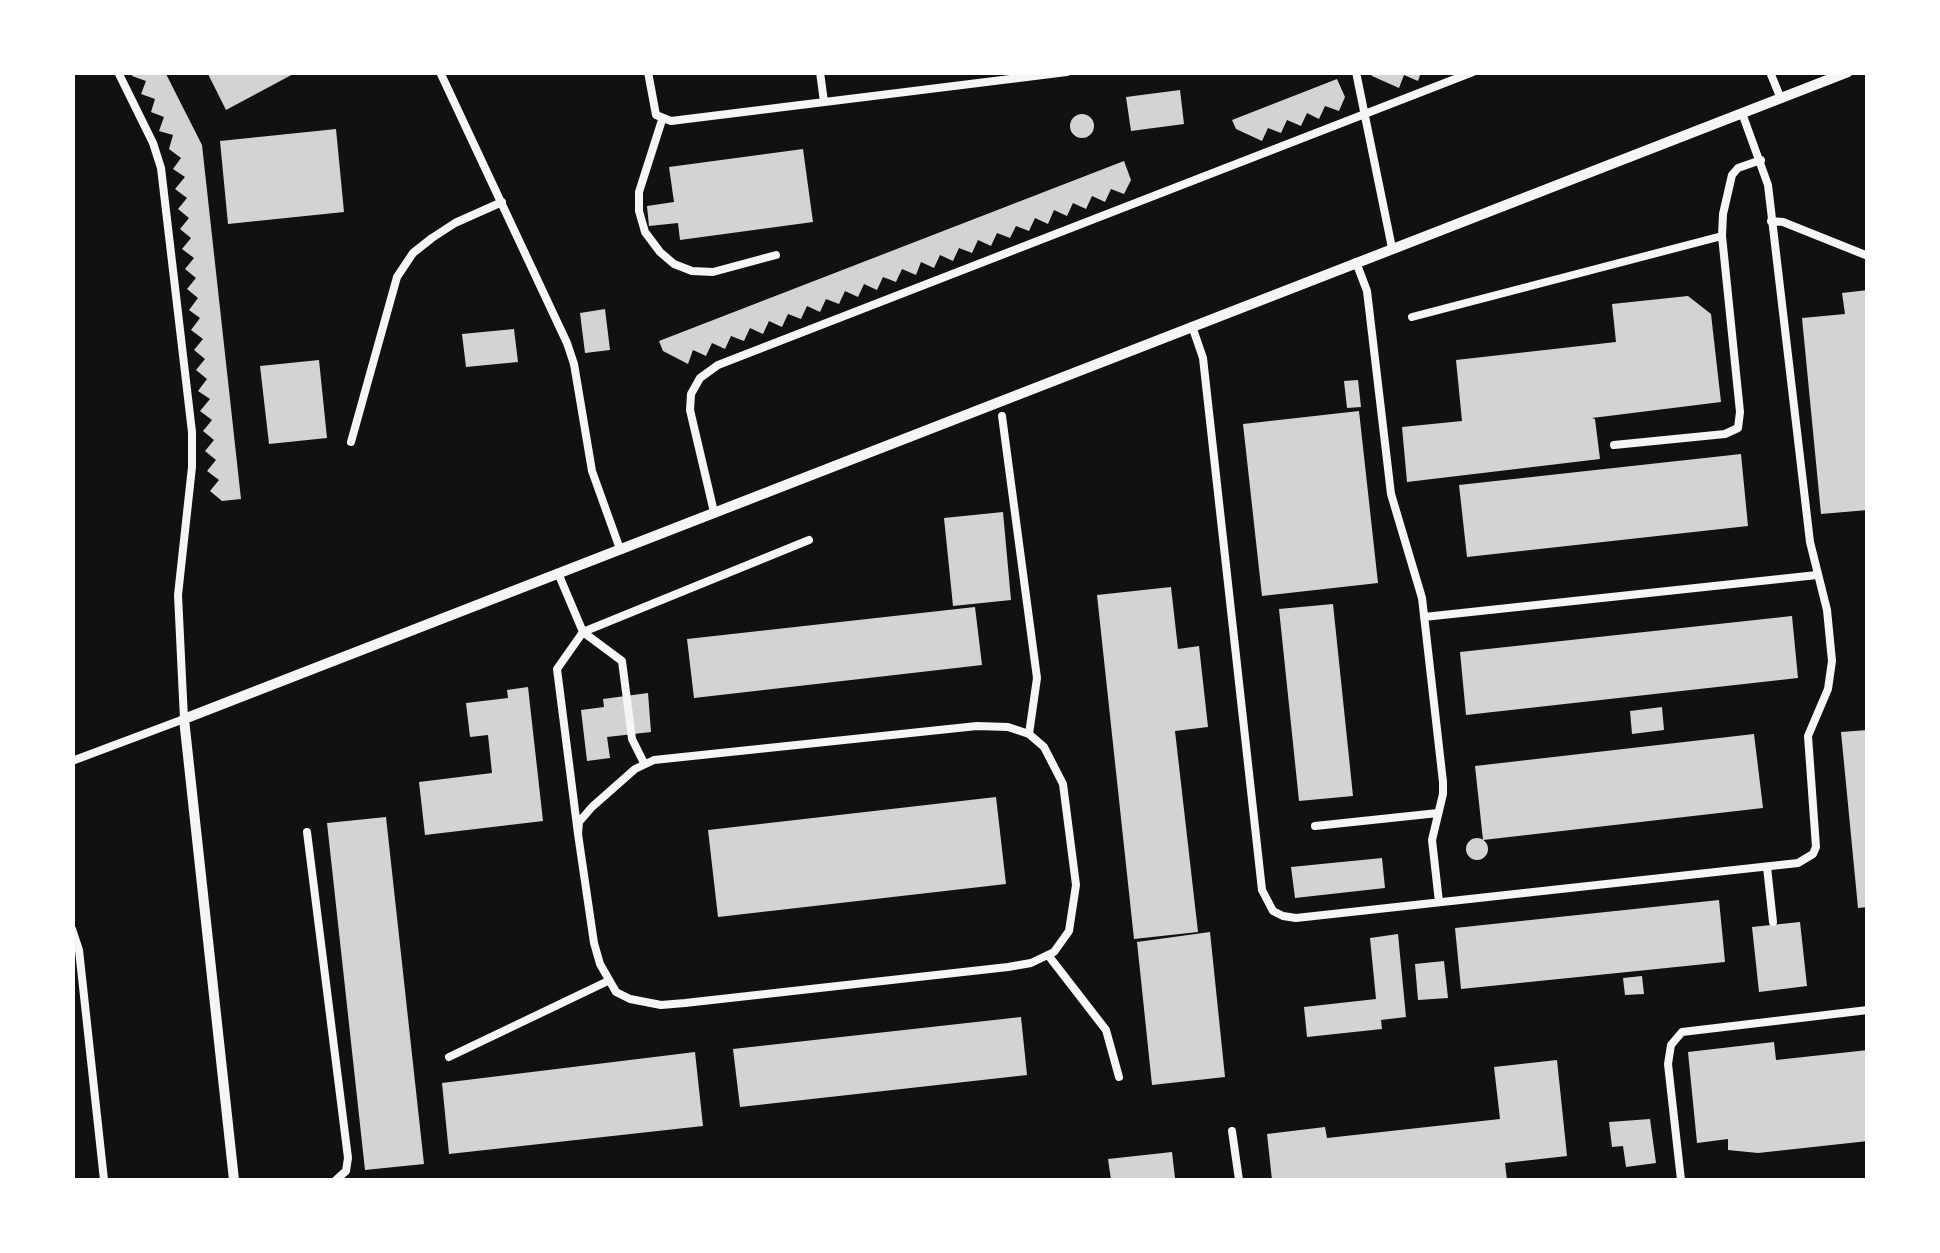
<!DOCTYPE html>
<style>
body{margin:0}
#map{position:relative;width:1940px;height:1253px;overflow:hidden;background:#111;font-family:Cabin,sans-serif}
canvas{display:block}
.frame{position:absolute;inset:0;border:75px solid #fff;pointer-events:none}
</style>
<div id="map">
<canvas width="1940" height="1253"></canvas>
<div class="frame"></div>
</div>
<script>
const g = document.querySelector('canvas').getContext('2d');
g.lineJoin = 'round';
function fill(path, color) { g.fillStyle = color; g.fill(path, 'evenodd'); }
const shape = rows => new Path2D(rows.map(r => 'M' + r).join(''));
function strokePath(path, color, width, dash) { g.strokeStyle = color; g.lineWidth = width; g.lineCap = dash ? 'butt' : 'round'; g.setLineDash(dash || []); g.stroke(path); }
fill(shape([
 [134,72,165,72,202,145,241,499,222,501,210,491,219,480,207,471,216,460,205,451,214,440,203,431,212,420,200,411,210,399,198,391,207,379,196,370,205,359,194,350,203,339,191,330,200,318,189,310,198,298,187,289,196,278,185,269,194,258,182,249,191,238,180,229,189,218,178,209,187,198,175,189,185,177,173,169,181,158,169,149,173,135,159,131,164,117,151,112,155,99,141,94,146,81,132,76],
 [207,72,297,72,226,110],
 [1370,72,1421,72,1418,81,1404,75,1399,88,1372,76],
 [1337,79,1345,97,1339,111,1325,106,1319,119,1307,113,1301,126,1287,120,1281,133,1268,128,1262,141,1236,129,1232,120],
 [1180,90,1184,124,1131,131,1126,97],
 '1070 126a12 12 0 1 1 24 0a12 12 0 1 1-24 0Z',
 [336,129,344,212,228,224,220,141],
 [803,149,813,222,680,240,678,223,649,226,647,206,674,202,669,167],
 [1124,161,1131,180,1124,194,1111,189,1105,202,1092,196,1086,209,1073,203,1067,216,1054,210,1048,224,1035,218,1029,231,1016,226,1010,238,997,233,991,246,978,240,972,253,959,248,953,261,940,255,934,268,921,262,916,275,902,269,896,282,883,277,877,290,864,284,858,297,845,291,839,304,826,299,820,312,807,306,801,319,788,314,782,327,769,321,763,334,750,328,744,341,731,336,725,349,712,343,706,356,693,350,688,364,663,351,659,341],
 [1868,290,1868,510,1821,514,1802,318,1845,314,1842,293],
 [1688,296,1711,314,1721,402,1592,418,1595,419,1600,459,1407,482,1402,427,1462,421,1456,360,1616,342,1612,304],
 [605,309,610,350,585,353,580,313],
 [514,329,518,362,466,367,462,334],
 [319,360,327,438,269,444,260,366],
 [1358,380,1361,407,1347,408,1344,381],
 [1359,411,1378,583,1262,596,1243,424],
 [1741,454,1748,526,1467,557,1459,485],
 [1003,512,1011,600,953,606,944,518],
 [1171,587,1178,649,1199,646,1208,727,1175,731,1198,932,1134,939,1097,595],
 [1333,604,1353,796,1299,801,1279,609],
 [975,607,982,665,694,698,687,639],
 [1792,616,1798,678,1466,715,1460,652],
 [528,687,543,821,425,835,419,782,492,773,488,735,470,737,466,703,508,698,507,690],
 [648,693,651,732,607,737,610,758,587,761,581,710,604,707,603,699],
 [1662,707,1664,730,1632,734,1630,711],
 [1868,730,1868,907,1858,908,1841,732],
 [1754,734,1763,808,1483,840,1475,766],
 [996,797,1006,884,718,917,708,830],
 [386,817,424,1164,365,1170,327,823],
 '1466 849a11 11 0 1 1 22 0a11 11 0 1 1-22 0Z',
 [1382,858,1385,888,1295,898,1291,867],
 [1719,900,1725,962,1461,989,1455,928],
 [1800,922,1807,986,1759,992,1752,927],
 [1210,932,1225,1077,1152,1085,1137,942],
 [1398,934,1406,1017,1381,1020,1382,1029,1307,1037,1304,1007,1376,999,1370,938],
 [1444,961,1448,998,1418,1000,1415,964],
 [1642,976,1644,994,1625,995,1623,978],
 [1021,1017,1027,1075,740,1107,733,1049],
 [1774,1042,1776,1060,1868,1050,1868,1141,1758,1153,1728,1150,1728,1139,1697,1143,1688,1052],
 [695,1052,703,1126,449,1154,442,1083],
 [1557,1060,1567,1156,1505,1163,1507,1180,1272,1180,1267,1134,1325,1127,1327,1138,1500,1119,1494,1067],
 [1650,1119,1656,1163,1626,1167,1623,1146,1612,1147,1609,1122],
 [1172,1152,1175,1178,1111,1180,1108,1159]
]), '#d3d3d3');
strokePath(shape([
 [440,72,567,343,574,364,592,471,620,549],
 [648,72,656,115,671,121,1067,72],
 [820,72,824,102],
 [1356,72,1392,248],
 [1770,72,1781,99],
 [662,120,639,192,639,211,645,232,660,252,674,264,692,271,713,272,776,255],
 [1771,221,1783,222,1868,256],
 [1356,262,1367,291,1391,494,1422,598,1443,782,1443,794,1432,840,1439,902],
 [1412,317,1722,236,1723,214,1732,175,1738,168,1761,160],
 [1192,326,1203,358,1262,890,1273,911,1283,916,1296,918,1798,863,1813,854,1816,847,1808,736,1828,689,1832,661,1827,610,1810,542,1768,185,1742,113],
 [1002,416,1037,678,1029,734],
 [351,442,397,277,413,253,432,238,455,223,502,202],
 [1614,445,1725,434,1738,428,1740,412,1722,236],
 [714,512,690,410,691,394,700,378,718,365,1473,72],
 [558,573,583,632,809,540],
 [1424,617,1817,575],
 [72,761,184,719,178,595,192,467,192,432,161,168,153,143,118,72],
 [1315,826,1438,813],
 [307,832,348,1158,346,1171,336,1180],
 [578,834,579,822,592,807,635,769,654,760,977,726,1008,727,1029,734,1044,747,1063,784,1076,885,1069,931,1054,952,1031,963,1008,967,685,1003,661,1005,630,999,616,992,600,964,594,943,578,834,557,669,583,632,622,661,632,739,644,763],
 [1767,867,1773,922],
 [72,929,79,950,104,1180],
 [1048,955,1106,1030,1119,1077],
 [449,1057,608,981],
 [1232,1131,1239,1180],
 [1681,1180,1668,1064,1671,1045,1682,1032,1868,1010]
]), '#f5f5f5', 8);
strokePath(shape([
 [234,1180,184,719,1848,72]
]), '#f5f5f5', 10);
</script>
